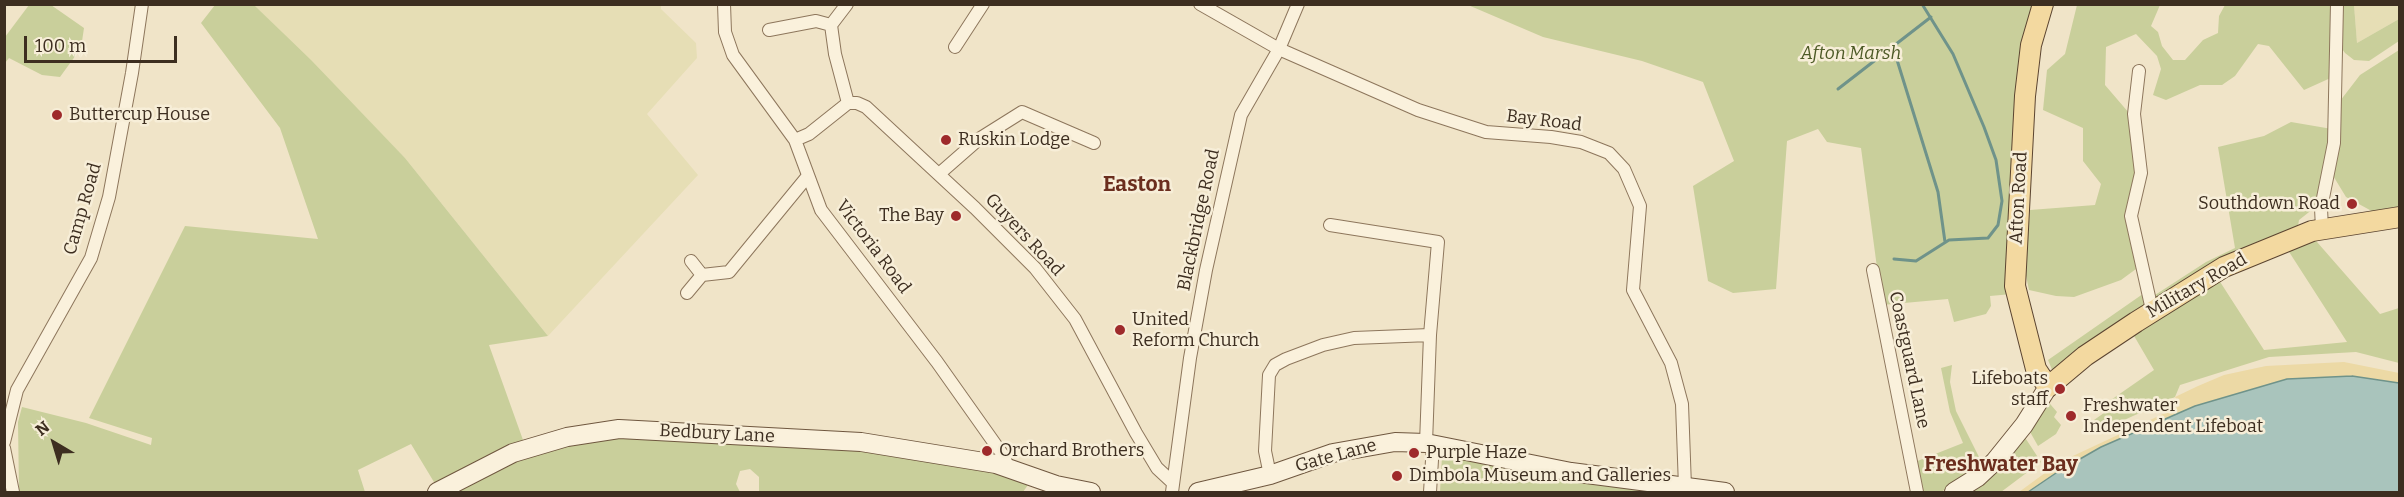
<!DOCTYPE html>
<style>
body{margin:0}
#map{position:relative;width:2404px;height:497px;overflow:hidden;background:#f0e4c8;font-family:Bitter,serif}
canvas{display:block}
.frame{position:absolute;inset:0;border:6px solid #3d2e20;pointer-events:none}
.north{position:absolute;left:24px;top:413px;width:60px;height:60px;-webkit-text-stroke:4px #f7eed8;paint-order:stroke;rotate:322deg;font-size:16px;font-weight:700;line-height:24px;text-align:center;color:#3d2e20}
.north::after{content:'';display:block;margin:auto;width:21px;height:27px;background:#3d2e20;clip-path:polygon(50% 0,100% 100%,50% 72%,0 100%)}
.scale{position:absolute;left:24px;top:36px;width:153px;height:27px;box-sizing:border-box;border:3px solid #3d2e20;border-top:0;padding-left:8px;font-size:18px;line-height:21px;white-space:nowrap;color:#3d2e20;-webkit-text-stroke:4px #f7eed8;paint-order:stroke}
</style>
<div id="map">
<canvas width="2404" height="497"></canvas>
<div class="frame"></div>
<div class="north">N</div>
<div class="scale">100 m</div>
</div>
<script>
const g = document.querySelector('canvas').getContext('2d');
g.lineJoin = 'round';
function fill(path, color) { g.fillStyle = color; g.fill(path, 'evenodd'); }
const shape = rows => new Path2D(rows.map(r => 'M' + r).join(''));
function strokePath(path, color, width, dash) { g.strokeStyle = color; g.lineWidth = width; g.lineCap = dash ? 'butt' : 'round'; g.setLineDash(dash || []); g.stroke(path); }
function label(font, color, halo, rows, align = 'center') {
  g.font = font + ' Bitter,serif'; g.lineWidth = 5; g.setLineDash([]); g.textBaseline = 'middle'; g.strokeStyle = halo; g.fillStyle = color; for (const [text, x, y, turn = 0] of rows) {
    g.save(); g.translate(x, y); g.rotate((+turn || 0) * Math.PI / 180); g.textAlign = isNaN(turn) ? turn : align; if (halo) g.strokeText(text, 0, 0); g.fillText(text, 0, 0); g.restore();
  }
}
fill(shape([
 [254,5,661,5,661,9,696,43,697,58,647,114,698,175,548,336,405,158],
 [2354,5,2399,5,2399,19,2357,43]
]), '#e6deb5');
fill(shape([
 [29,5,51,5,84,28,81,48,60,77,42,75,9,58,5,63,5,37],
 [215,5,254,5,311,60,405,158,548,336,489,345,523,440,437,487,411,444,358,470,365,492,19,492,18,422,22,407,86,423,151,445,152,438,89,418,185,226,318,239,280,128,201,23],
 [1468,5,2035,5,2012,294,1990,296,1991,306,1986,314,1954,322,1948,299,1882,305,1861,148,1827,142,1818,129,1787,141,1776,289,1733,293,1708,281,1693,186,1734,161,1703,82,1642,61,1543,37],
 [2077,5,2160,5,2151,26,2158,32,2162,46,2173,60,2185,60,2203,40,2218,33,2219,16,2225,5,2354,5,2357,43,2399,19,2399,41,2369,61,2354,60,2345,53,2334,38,2335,76,2304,90,2269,46,2258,44,2235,76,2222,85,2200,85,2166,100,2153,95,2161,69,2157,56,2136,34,2106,47,2105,85,2129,113,2136,173,2127,217,2136,269,2121,280,2074,297,2056,296,2029,290,2025,271,2030,210,2095,205,2101,184,2083,161,2083,128,2043,110,2047,70,2065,54],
 [2399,50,2399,212,2379,215,2346,197,2332,174,2340,101,2360,75],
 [2291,122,2332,129,2318,205,2299,220,2297,232,2053,372,2048,360,2150,289,2155,295,2206,262,2235,248,2218,147,2264,136],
 [2310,234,2380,314,2399,308,2399,363,2356,352,2269,357,2180,385,2175,397,2102,430,2094,420,2111,408,2108,402,2154,370,2130,329,2215,274,2264,350,2347,342,2284,244],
 [1952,365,1950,382,1956,411,1981,461,1975,471,1941,492,1922,492,1915,462,1963,443,1950,412,1941,368],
 [2045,398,2057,412,2054,417,2061,425,2056,434,2038,446,2029,430],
 [620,433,864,446,1007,470,1030,482,1023,492,759,492,759,477,750,469,740,471,736,484,740,492,444,492,542,446],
 [2024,436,2041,462,2001,492,1964,492],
 [1452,454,1556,479,1684,492,1440,492,1442,456]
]), '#c9cf9b');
fill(shape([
 [2344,362,2399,373,2399,401,2059,492,2019,492,2060,462,2180,406,2175,397,2198,386,2224,375,2266,366]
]), '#ecd9a5');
const water = shape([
 [2352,376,2399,383,2399,492,2028,492,2059,471,2101,447,2195,406,2287,379,2352,376]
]);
fill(water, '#a9c4bc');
strokePath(water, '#6f938a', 1.5);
strokePath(shape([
 [1893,47,1938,192,1945,242],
 [1838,89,1931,17],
 [1894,259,1916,261,1949,240,1988,238,1998,225,2002,201,1996,160,1984,127,1953,54,1922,4]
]), '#6f938a', 3);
const street = shape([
 [724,4,725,32,733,55,795,140,821,210,937,362,1005,458,1007,467],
 [847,4,831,25,835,54,848,103],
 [1200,4,1279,49,1418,110,1486,132,1551,137,1581,142,1609,153,1624,169,1640,206,1633,290,1671,363,1682,404,1685,487],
 [769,30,816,21,831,25],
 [955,47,983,4],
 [2139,71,2134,114,2141,173,2131,216,2152,310],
 [795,140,809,134,848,103,857,103,866,107,975,208,1035,268,1075,319,1136,433,1157,468,1171,481],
 [939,174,979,139,1022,112,1094,143],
 [1330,225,1438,242,1430,335],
 [2322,229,2321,208,2334,143,2337,4],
 [691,261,702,275],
 [1873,270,1917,492],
 [687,293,702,275,729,272,807,177],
 [4,442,17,390,91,258,109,197,132,73,142,4],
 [4,448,13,492],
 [1270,475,1265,451,1269,375,1275,365,1286,359,1323,345,1354,338,1430,335,1426,443],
 [1172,492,1190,358,1206,270,1241,115,1279,49,1298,4],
 [1430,492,1433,444]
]);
const secondary = shape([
 [437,492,513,453,567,437,619,429,861,442,996,464,1056,485,1091,492],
 [1198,492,1270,475,1333,453,1395,442,1426,443,1571,472,1725,492],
 [1954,492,1978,477,1995,461,2024,425,2048,387]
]);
const primary = shape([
 [2043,4,2031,45,2025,96,2015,286,2036,369,2048,387,2085,356,2136,322,2224,267,2312,231,2400,217]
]);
strokePath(street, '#8d765c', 14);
strokePath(secondary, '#6f573f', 20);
strokePath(primary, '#5b4430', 22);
strokePath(street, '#faf1dc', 12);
strokePath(secondary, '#faf1dc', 18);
strokePath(primary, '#f3d9a0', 20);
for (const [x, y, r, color] of [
 [57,115,6,"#9e2a2b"],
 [946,140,6,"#9e2a2b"],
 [2352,204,6,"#9e2a2b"],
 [956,216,6,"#9e2a2b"],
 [1120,330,6,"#9e2a2b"],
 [2060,389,6,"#9e2a2b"],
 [2071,416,6,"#9e2a2b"],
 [987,451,6,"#9e2a2b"],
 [1414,453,6,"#9e2a2b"],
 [1397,476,6,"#9e2a2b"]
]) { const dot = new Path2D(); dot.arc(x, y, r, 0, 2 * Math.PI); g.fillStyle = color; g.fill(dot); strokePath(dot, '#f7eed8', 2); }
label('italic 18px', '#4d5a26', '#f7eed8', [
 ["Afton Marsh",1851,54]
]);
label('18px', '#3d2e20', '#f7eed8', [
 ["Buttercup House",69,115],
 ["Ruskin Lodge",958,140],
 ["Southdown Road",2340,204,"right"],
 ["The Bay",944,216,"right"],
 ["United",1132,320],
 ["Reform Church",1132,341],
 ["Lifeboats",2048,379,"right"],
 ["staff",2048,400,"right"],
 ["Freshwater",2083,406],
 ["Independent Lifeboat",2083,427],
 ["Orchard Brothers",999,451],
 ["Purple Haze",1426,453],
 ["Dimbola Museum and Galleries",1409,476]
], 'left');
label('18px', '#3d2e20', '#f7eed8', [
 ["Bay Road",1544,121,7],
 ["Afton Road",2019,198,-87],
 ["Camp Road",83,209,-74],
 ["Blackbridge Road",1199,220,-78],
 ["Guyers Road",1024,235,47],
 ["Victoria Road",873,247,53],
 ["Military Road",2197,286,-30],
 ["Coastguard Lane",1909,360,78],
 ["Bedbury Lane",717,434,3],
 ["Gate Lane",1336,456,-15]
]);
label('bold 21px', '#6b2e1e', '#f7eed8', [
 ["Easton",1137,185],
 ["Freshwater Bay",2001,465]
]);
</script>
